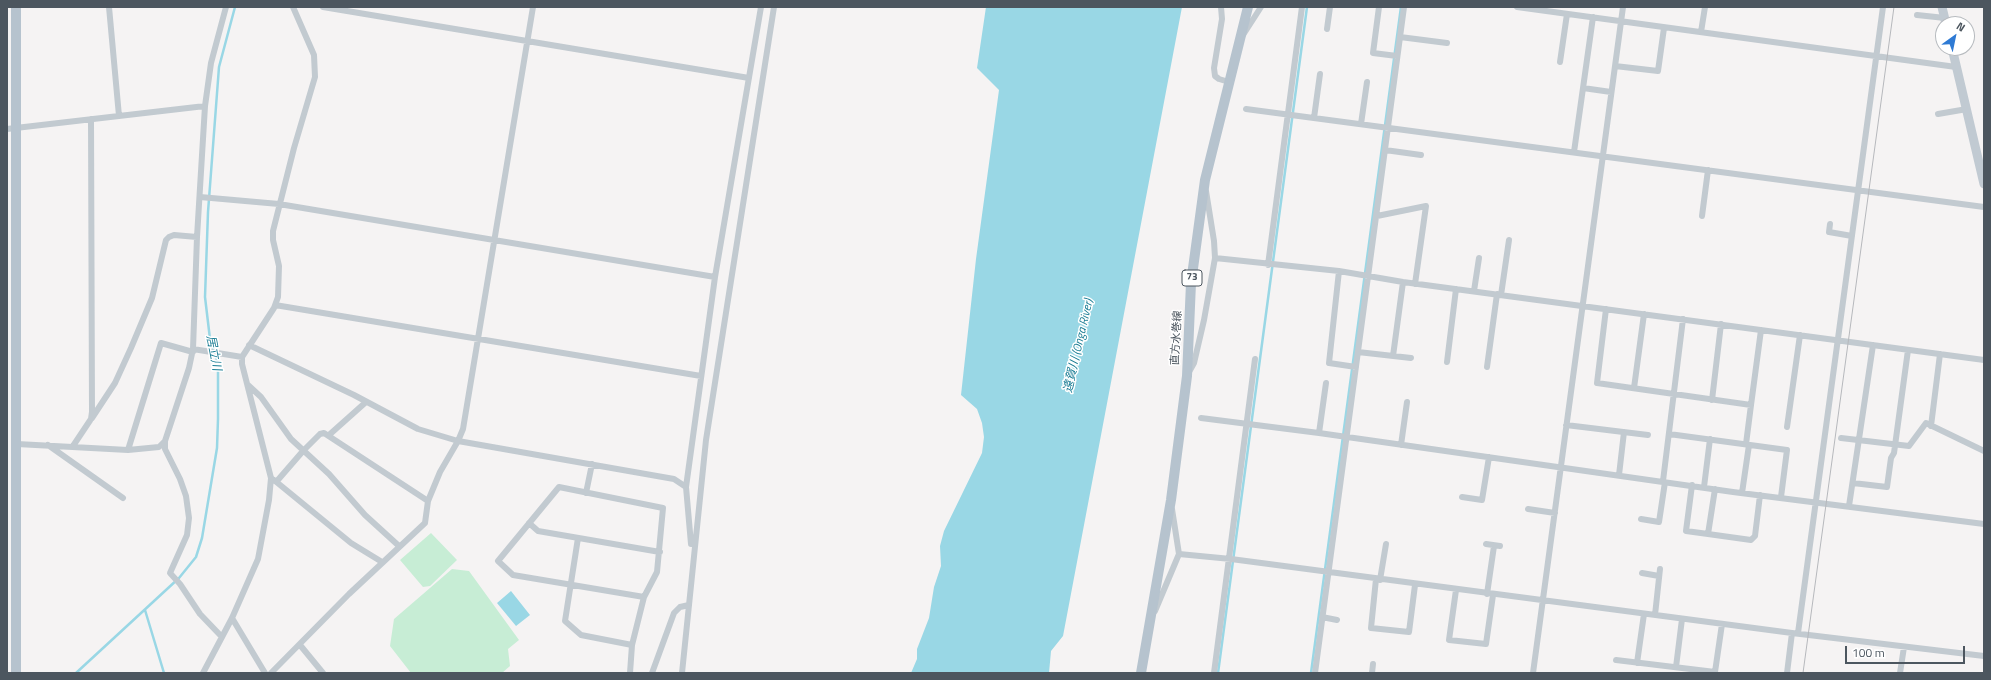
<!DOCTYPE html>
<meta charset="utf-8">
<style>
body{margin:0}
#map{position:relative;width:1991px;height:680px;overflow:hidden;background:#f5f3f3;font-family:"Titillium Web",sans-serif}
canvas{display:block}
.frame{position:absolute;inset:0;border:8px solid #4c565f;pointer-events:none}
.north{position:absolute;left:1935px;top:16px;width:40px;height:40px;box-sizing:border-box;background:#fff;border:1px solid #b7bbbf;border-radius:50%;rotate:33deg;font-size:11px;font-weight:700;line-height:16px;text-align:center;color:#4c565f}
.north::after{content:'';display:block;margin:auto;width:14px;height:18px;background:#2e7ad4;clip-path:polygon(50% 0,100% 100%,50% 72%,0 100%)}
.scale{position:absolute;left:1845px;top:646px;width:120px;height:18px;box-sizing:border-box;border:2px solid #4c565f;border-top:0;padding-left:5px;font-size:12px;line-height:14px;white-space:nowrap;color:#4c565f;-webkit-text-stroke:3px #fff;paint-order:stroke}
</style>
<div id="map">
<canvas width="1991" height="680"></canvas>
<div class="frame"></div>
<div class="north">N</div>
<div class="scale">100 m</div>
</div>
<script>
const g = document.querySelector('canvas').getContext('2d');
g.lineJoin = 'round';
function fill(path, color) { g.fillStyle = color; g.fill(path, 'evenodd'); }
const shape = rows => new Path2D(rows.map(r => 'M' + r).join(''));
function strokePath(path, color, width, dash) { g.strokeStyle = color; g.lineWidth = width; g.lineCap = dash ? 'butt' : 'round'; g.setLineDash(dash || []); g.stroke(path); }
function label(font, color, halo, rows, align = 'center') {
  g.font = font + ' "Titillium Web","Noto Sans JP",sans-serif'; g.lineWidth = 3; g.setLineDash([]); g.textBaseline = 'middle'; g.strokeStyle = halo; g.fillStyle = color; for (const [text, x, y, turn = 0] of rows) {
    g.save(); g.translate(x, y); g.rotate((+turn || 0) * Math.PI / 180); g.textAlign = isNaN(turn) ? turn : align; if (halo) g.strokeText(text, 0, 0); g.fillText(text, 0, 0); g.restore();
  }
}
fill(shape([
 [431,533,457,560,430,586,423,587,400,560],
 [452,569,469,571,519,640,508,649,510,666,502,673,411,673,390,646,394,619]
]), '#c7edd5');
fill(shape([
 [986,7,1182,7,1063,636,1051,651,1049,673,911,673,917,659,917,649,929,618,934,587,941,566,940,546,944,531,982,453,984,437,982,423,977,409,961,395,976,259,999,90,977,68],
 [511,591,530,615,516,626,497,603]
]), '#99d7e5');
strokePath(shape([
 [145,610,164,673],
 [76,673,179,578,196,557,202,538,217,448,218,419,218,363,210,339,205,297,208,212,219,67,235,7],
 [1218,673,1307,7],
 [1311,673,1401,7]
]), '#99d7e5', 2.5);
strokePath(shape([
 [109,7,119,116],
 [323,7,749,78],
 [1221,7,1222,19,1214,68,1215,76,1219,79,1229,82],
 [1379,7,1373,53,1397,56],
 [1517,7,1956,67],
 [1917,15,1945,18],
 [1327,29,1330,7],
 [1701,32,1705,7],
 [1243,35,1261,7],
 [1400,37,1447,43],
 [1560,62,1567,14],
 [1615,66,1658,71,1664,28],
 [1583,88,1611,92],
 [1246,109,1984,207],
 [1938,114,1967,109],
 [1314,118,1320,74],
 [1361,124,1367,82],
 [7,129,205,106],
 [1385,150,1421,155],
 [1574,152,1593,17],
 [200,197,279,204,715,277],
 [1377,216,1426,206,1415,284],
 [1702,216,1708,170],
 [1830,224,1829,232,1852,236],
 [1215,258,1339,271,1403,282,1984,360],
 [1268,265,1302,7],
 [1339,271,1329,363,1356,367],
 [1474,291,1479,258],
 [1501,295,1509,240],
 [275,305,701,376],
 [1606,309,1597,383,1751,405,1761,330],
 [249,345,354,395,418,429,458,441,674,479,686,487],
 [193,349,242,357],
 [1358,352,1411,358],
 [1393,356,1403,282],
 [1447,362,1456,289],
 [1487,367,1497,294],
 [1189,372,1194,363,1204,320,1215,258,1214,241,1206,191],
 [248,385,261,397,291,439,329,474,365,515,399,546],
 [1634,388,1644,314],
 [1712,400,1721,324],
 [92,418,115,383,131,348,152,298,166,240,169,237,174,235,197,237],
 [1201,418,1319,433,1733,492,1984,524],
 [1566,425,1648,435],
 [1931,426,1940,354],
 [1787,427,1800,335],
 [1319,433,1326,383],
 [1669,434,1787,450,1781,497],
 [329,435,366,402],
 [1841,438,1909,446,1926,423,1984,451],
 [165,441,165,449,180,479,186,496,189,518,187,535,170,573,180,584,200,614,222,637],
 [17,444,128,450,159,447,165,441,189,368,193,349,197,237,205,106,211,63,226,7],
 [1746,444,1751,405],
 [48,445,123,498],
 [1401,445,1407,402],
 [73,446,91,419,92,412,91,119],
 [128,450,161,343,193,352],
 [1619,475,1624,432],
 [274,480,351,543,382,562],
 [277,481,303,451,320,434,324,433,428,501],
 [1663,481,1683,319],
 [1853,483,1887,487,1891,458,1894,453,1908,350],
 [1692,485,1686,531,1708,534,1751,540,1755,536,1760,495],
 [1704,487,1710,439],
 [586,493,592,464],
 [1742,493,1749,445],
 [1462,497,1482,500,1489,457],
 [1849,506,1873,345],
 [1528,509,1555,513],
 [1641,519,1659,522,1665,482],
 [529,523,538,531,660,552],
 [1708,534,1715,489],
 [578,538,565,621,581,635,632,645],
 [691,544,686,487,715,277,761,7],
 [1486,544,1500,546],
 [1179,554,1231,559,1792,633,1984,656],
 [1642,573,1659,576],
 [1376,579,1371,628,1409,632,1415,585],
 [1380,580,1386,544],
 [1456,590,1449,640,1486,644,1493,595],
 [1487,594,1494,546],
 [1155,611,1179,554,1172,509],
 [1655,615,1660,569],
 [1322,617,1337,620],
 [232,618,265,673],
 [1798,633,1883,7],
 [300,645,323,673],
 [1616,660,1715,672,1722,624],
 [1637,663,1644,614],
 [1676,667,1682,619],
 [203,673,232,618,258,559,269,500,271,478,242,364,242,357,274,308,278,297,279,266,273,240,273,231,294,148,315,77,314,55,293,7],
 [271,673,349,594,425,523,428,501,440,472,458,441,463,429,533,7],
 [630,673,632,645,644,597,657,572,663,508,559,487,498,561,513,575,644,597],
 [652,673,674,613,680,607,689,605],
 [682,673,706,440,774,7],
 [1214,673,1255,359],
 [1315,673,1404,7],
 [1372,673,1373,664],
 [1533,673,1623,7],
 [1787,673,1792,633],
 [1900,673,1904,647]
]), '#c2cad0', 6);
strokePath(shape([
 [1942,7,1946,24],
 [1952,48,1984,184]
]), '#c1cad2', 9);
strokePath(shape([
 [16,7,16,673],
 [1141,673,1171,500,1187,376,1191,283,1205,180,1248,7]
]), '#b6c3ce', 10);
strokePath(shape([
 [1803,673,1894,7]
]), '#b6b8bc', 1);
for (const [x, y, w] of [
 [1192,278,20]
]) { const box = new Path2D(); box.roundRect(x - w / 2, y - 8, w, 16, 3); g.fillStyle = '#fff'; g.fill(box); strokePath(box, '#4c565f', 1); }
label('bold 10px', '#4c565f', null, [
 ["73",1192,278]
]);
label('11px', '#4c565f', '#fff', [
 ["直方水巻線",1177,338,-87]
]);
label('italic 12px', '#1a7d94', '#fff', [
 ["遠賀川 (Onga River)",1079,346,-77],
 ["居立川",213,353,79]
]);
</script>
